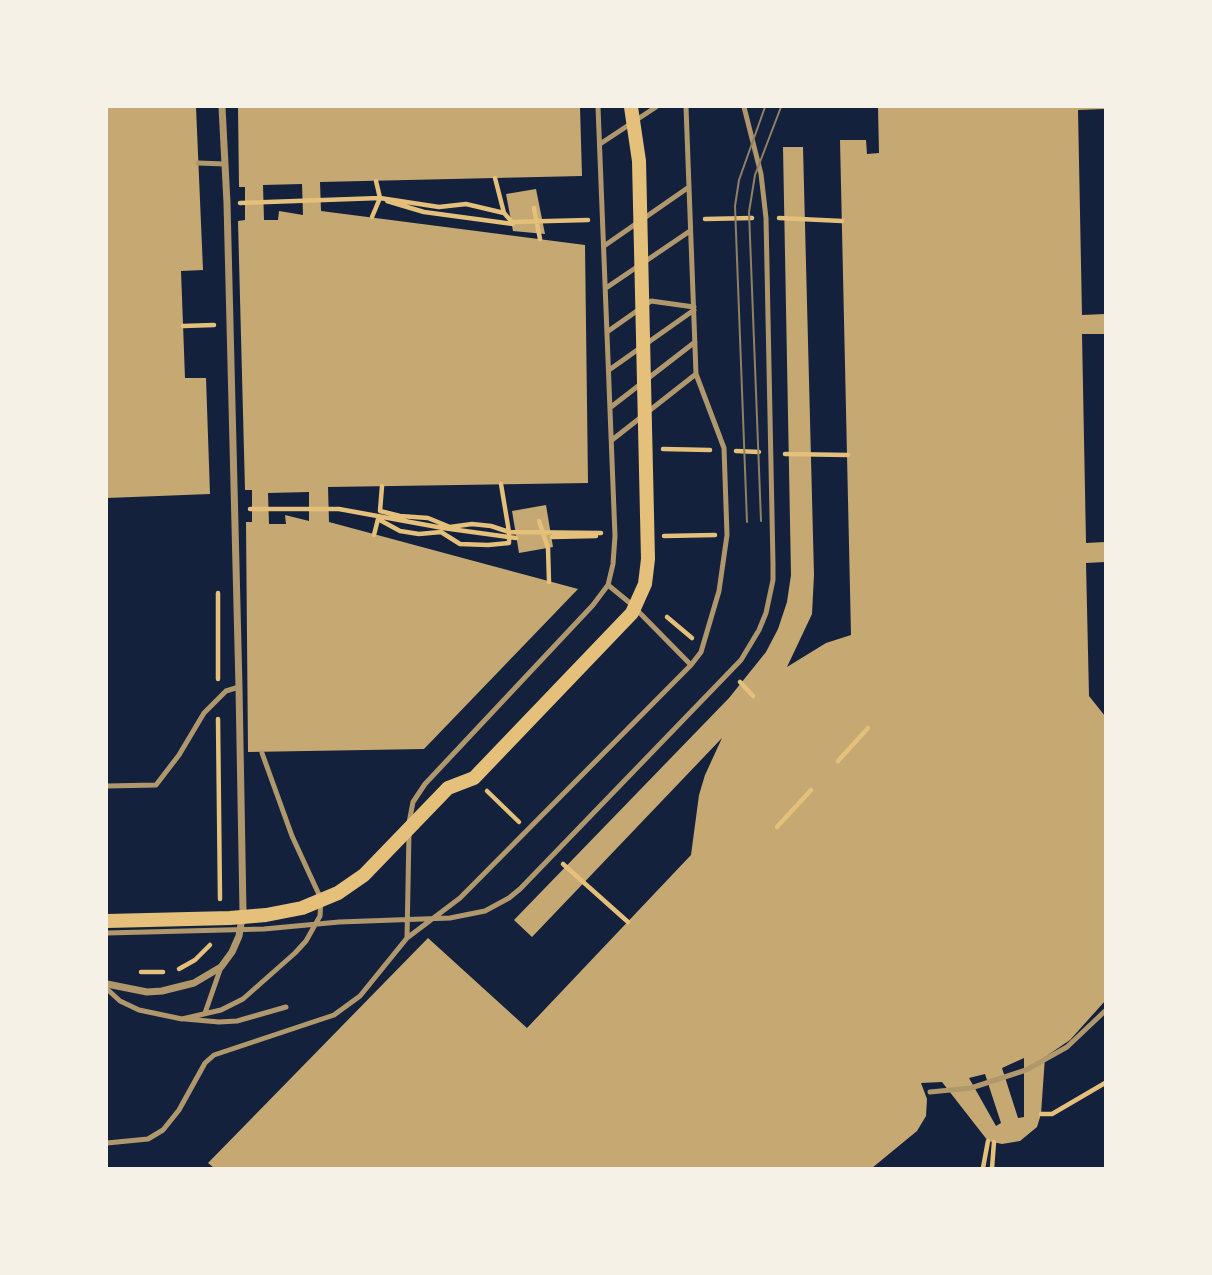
<!DOCTYPE html>
<style>
body{margin:0}
#map{position:relative;width:1212px;height:1275px;overflow:hidden;background:#14213d;font-family:"Noto Sans",sans-serif}
canvas{display:block}
.frame{position:absolute;inset:0;border:108px solid #f6f1e7;pointer-events:none}
</style>
<div id="map">
<canvas width="1212" height="1275"></canvas>
<div class="frame"></div>
</div>
<script>
const g = document.querySelector('canvas').getContext('2d');
g.lineJoin = 'round';
function fill(path, color) { g.fillStyle = color; g.fill(path, 'evenodd'); }
const shape = rows => new Path2D(rows.map(r => 'M' + r).join(''));
function strokePath(path, color, width, dash) { g.strokeStyle = color; g.lineWidth = width; g.lineCap = dash ? 'butt' : 'round'; g.setLineDash(dash || []); g.stroke(path); }
fill(shape([
 [107,107,196,107,203,270,181,271,185,378,206,378,210,494,107,498],
 [238,107,580,107,582,176,320,182,321,211,585,245,588,483,328,487,329,522,578,589,424,749,248,752,246,522,252,522,252,490,245,490,238,221,245,220,245,187,239,187],
 [302,184,303,215,279,211,278,220,264,220,263,185],
 [309,492,309,521,285,515,286,524,269,524,268,493],
 [878,107,1105,107,1105,109,1078,110,1082,315,1105,314,1105,334,1082,334,1086,543,1105,542,1105,562,1086,563,1089,696,1105,716,1105,1001,1070,1040,1045,1057,1041,1114,1037,1127,1020,1141,1002,1144,988,1141,942,1082,921,1083,927,1099,926,1116,917,1131,872,1168,214,1168,208,1163,428,938,527,1028,691,855,699,795,705,775,722,738,532,937,514,920,729,698,766,652,778,629,787,602,791,575,783,147,803,147,814,575,812,614,787,667,826,643,851,635,840,140,866,140,867,154,879,153],
 [1024,1058,1024,1117,1018,1118,1002,1068],
 [985,1074,1001,1123,996,1126,969,1078],
 [536,189,545,234,513,231,506,194],
 [546,505,553,547,519,553,512,511]
]), '#c6a872');
strokePath(shape([
 [495,178,504,213],
 [387,201,424,212,513,224],
 [240,203,380,198,439,207,466,204,504,213,512,222,588,220],
 [534,208,540,239],
 [372,217,380,198,376,181],
 [779,218,842,221],
 [705,219,752,218],
 [183,326,214,325],
 [663,449,710,450],
 [736,451,759,452],
 [785,454,848,455],
 [501,484,509,532,601,533],
 [250,509,339,509,443,528,516,538],
 [378,519,400,531,419,534,441,532,460,544,488,545,509,543,509,532,491,526,472,524,450,527,428,518,400,516,380,511,382,486],
 [539,521,548,548,549,582],
 [374,535,378,519],
 [664,536,715,535],
 [552,537,596,536],
 [667,617,692,638],
 [218,679,218,593],
 [740,682,753,696],
 [218,719,220,899],
 [838,761,868,728],
 [487,791,519,822],
 [777,827,811,790],
 [563,864,628,922],
 [179,969,195,960,210,945],
 [141,972,163,972],
 [1041,1114,1052,1114,1105,1083],
 [983,1168,988,1141],
 [992,1168,994,1142]
]), '#e5c07b', 4.5);
strokePath(shape([
 [600,144,656,107],
 [198,163,225,164],
 [604,246,689,187],
 [606,288,690,231],
 [607,332,651,301,694,307],
 [609,370,694,310],
 [611,407,695,342],
 [612,440,696,374,686,107],
 [608,585,630,603,691,665],
 [107,786,156,785,179,755,204,713,226,691,239,687],
 [409,823,413,802,425,784,593,605,608,585,613,564,615,536,598,107],
 [107,933,264,929,339,922,450,918,485,911,509,898,520,889,741,660,759,630,766,613,773,580,773,564,766,218,761,174,744,107],
 [407,938,409,833],
 [107,989,120,1001,139,1010,182,1019,221,1010,243,999,295,953,306,941,320,916,321,899,292,836,262,753],
 [205,1013,221,967],
 [185,1019,219,1022,237,1021,286,1007],
 [930,1092,971,1088,1026,1070,1067,1047,1105,1011],
 [107,1143,148,1139,163,1130,179,1110,205,1063,214,1055,334,1015,360,996,407,938,460,898,691,665,701,652,719,591,727,535,724,448,696,374]
]), '#b1986c', 5);
strokePath(shape([
 [107,984,147,992,162,991,194,983,221,967,232,952,239,936,243,912,239,687,227,203,222,107]
]), '#b1986c', 7);
strokePath(shape([
 [107,921,230,918,266,915,302,908,338,893,364,875,448,788,474,778,632,613,645,584,648,559,639,161,631,107]
]), '#e5c07b', 14);
strokePath(shape([
 [761,521,749,212,755,175,781,107],
 [747,522,735,206,739,180,765,107]
]), '#918062', 2);
</script>
